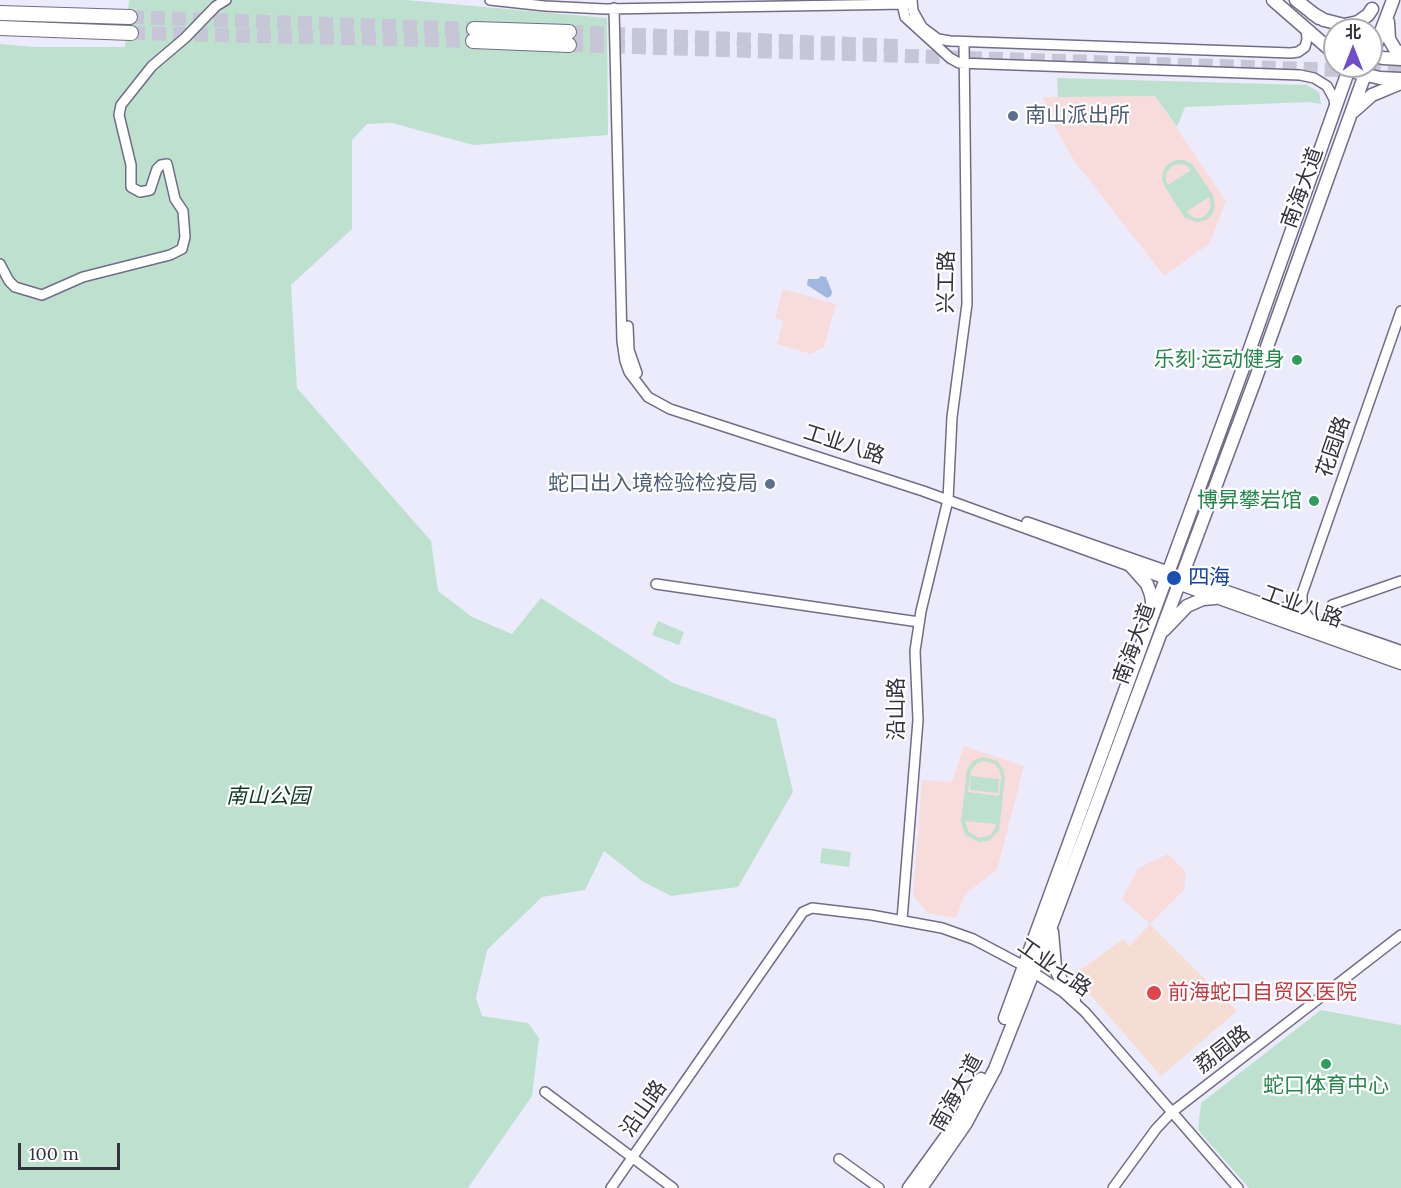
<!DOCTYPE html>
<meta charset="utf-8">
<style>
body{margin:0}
#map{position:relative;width:1401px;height:1188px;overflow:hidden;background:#ecebfc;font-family:Lora,"Noto Sans SC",serif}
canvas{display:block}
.north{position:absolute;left:1323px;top:18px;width:60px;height:60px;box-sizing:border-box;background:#fff;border:2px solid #adadb1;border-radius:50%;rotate:0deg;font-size:16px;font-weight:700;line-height:24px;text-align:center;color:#33313c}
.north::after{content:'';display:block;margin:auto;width:21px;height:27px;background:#6f50c9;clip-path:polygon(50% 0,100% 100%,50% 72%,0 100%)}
.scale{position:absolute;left:18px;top:1143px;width:102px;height:27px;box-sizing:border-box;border:3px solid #33313c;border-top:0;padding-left:8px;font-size:18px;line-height:21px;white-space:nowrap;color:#33313c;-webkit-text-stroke:4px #fff;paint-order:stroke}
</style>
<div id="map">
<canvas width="1401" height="1188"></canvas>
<div class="north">北</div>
<div class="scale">100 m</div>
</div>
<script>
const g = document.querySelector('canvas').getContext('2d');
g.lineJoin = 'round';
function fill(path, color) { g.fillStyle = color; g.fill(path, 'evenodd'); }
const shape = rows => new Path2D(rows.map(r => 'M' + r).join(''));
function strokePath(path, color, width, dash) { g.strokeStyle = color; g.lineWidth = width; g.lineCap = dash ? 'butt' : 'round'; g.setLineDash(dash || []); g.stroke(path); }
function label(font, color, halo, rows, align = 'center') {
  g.font = font + ' Lora,"Noto Sans SC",serif'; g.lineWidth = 4.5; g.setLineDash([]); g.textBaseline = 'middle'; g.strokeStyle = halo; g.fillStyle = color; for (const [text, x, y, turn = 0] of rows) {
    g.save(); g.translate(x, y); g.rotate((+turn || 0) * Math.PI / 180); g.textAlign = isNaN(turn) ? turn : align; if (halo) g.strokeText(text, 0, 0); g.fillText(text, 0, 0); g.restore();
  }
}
fill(shape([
 [1155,96,1226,201,1210,243,1164,276,1075,162,1058,133,1043,97],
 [783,289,836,304,824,347,811,354,777,344,783,321,775,318],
 [964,746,1024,766,997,870,965,894,956,918,927,913,913,895,922,780,952,782],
 [1168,854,1186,872,1184,890,1150,924,1122,899,1138,868]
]), '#f7dcdb');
fill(shape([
 [1150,924,1237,1011,1161,1076,1073,975,1123,939,1129,946]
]), '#f6ddd4');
fill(shape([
 [129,0,406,0,607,18,608,135,473,145,392,123,367,124,352,140,352,229,291,285,297,388,431,541,438,591,472,617,512,634,541,598,673,683,776,719,793,792,738,887,671,896,642,881,604,851,585,890,542,897,487,950,476,998,482,1016,528,1023,539,1038,532,1096,468,1188,0,1188,0,44,35,47,125,47],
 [471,23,571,28,572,51,470,48],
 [1057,78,1307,85,1319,92,1321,104,1308,102,1185,107,1177,127,1155,96,1058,97],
 [1176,160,1184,160,1192,164,1213,195,1215,207,1212,215,1206,220,1197,222,1185,218,1165,187,1162,179,1163,171,1168,164],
 [1177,164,1186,165,1191,170,1168,185,1166,179,1167,172,1171,167],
 [1209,197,1211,206,1206,215,1201,218,1194,218,1186,212],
 [658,621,684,632,679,645,652,635],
 [982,757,997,761,1003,769,1005,778,999,830,989,841,979,842,965,835,961,821,967,770,973,761],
 [983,761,995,764,1000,770,1001,778,999,796,968,792,971,771,976,764],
 [965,821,996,824,996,825,991,835,979,838,969,832],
 [971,776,999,779,998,793,970,790],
 [822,848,851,852,849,867,820,863],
 [1321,1010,1401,1025,1401,1188,1249,1188,1198,1130,1201,1103]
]), '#bde1ce');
fill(shape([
 [821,276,826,277,832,292,831,296,827,298,807,285,808,279,818,279]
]), '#a0b7df');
strokePath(shape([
 [130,17,474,29],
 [569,32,898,46],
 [131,33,473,41],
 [569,45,1401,72]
]), '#c7c6d6', 14, [14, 7]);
const minor = shape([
 [490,0,545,6,605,9,907,4],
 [912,0,913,11,922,27,938,39,950,41,1291,53,1298,52,1305,47,1307,39,1306,28],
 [902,4,905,17,950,58,959,63,1300,75,1314,78,1327,86,1334,99,1335,106],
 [614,8,622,341,625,361,629,372,648,397,670,409,923,491,1165,579],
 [0,264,9,281,15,287,42,295,83,277,170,255,182,249,185,237,183,211,175,199,167,164,161,165,157,169,150,190,140,192,131,187,131,165,119,115,121,105,152,66,185,38,216,6,226,0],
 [628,326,629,350,637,373],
 [1027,522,1168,571],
 [656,584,919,622],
 [1302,594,1302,608,1311,621],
 [1332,605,1401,581],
 [1277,609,1292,606,1302,594,1401,311],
 [902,920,918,720,915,651,921,611,948,500,952,417,967,304,964,42],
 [545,1092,673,1188],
 [839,1159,879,1188],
 [611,1188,803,912,812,908,871,915,942,928,973,939,1024,966,1063,992,1085,1012,1238,1188],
 [1113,1188,1156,1129,1172,1112,1401,935]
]);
const major = shape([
 [1273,0,1335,54],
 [1296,0,1319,18],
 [1312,13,1324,20,1344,25,1358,22,1368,15,1372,9],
 [1388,22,1389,39,1395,49,1401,54],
 [1371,55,1383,58,1401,59],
 [1371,58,1393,0],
 [1358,73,1380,78,1401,79],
 [1354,111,1372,95,1401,83],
 [1131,566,1147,584,1151,595,1153,609],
 [1186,578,1401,652],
 [1172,581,1401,663],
 [1164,630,1187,606,1203,599,1215,598],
 [1052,932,1055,967,1065,989,1074,1000],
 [1005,1018,1242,371,1350,66],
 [909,1188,959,1119,981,1079],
 [921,1188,966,1123,995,1069,1044,945,1254,383,1368,66]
]);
const highway = shape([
 [0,13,130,17],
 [0,28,131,33],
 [474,29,569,32],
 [473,41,569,45]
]);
strokePath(minor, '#706d86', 12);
strokePath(major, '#706d86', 15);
strokePath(highway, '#706d86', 16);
strokePath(minor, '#fff', 9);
strokePath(major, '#fff', 12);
strokePath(highway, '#fff', 14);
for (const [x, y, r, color] of [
 [1013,116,6,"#5c6f8a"],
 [1297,360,6,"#2e9e5b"],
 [770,484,6,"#5c6f8a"],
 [1314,501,6,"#2e9e5b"],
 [1174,578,8,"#1a4fb4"],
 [1154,993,8,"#e0444e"],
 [1326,1064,6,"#2e9e5b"]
]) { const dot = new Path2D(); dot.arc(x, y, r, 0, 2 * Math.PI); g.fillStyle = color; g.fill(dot); strokePath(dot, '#fff', 2); }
label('21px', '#4e5e75', '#fff', [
 ["南山派出所",1025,116],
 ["蛇口出入境检验检疫局",758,484,"right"]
], 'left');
label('21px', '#33313c', '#fff', [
 ["南海大道",1303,188,-70],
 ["兴工路",947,282,-89],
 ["工业八路",844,445,18],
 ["花园路",1334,447,-71],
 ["工业八路",1302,607,20],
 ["南海大道",1135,644,-70],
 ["沿山路",897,709,-90],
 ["工业七路",1054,968,35],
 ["荔园路",1223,1050,-38],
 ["南海大道",957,1093,-61],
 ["沿山路",644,1109,-55]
]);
label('21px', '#27864d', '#fff', [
 ["乐刻·运动健身",1285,360],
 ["博昇攀岩馆",1302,501],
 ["蛇口体育中心",1326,1086,"center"]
], 'right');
label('21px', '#164399', '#fff', [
 ["四海",1188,578]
], 'left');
label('italic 21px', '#103928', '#fff', [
 ["南山公园",268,797]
]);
label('21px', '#be3a42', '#fff', [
 ["前海蛇口自贸区医院",1168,993]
], 'left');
</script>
